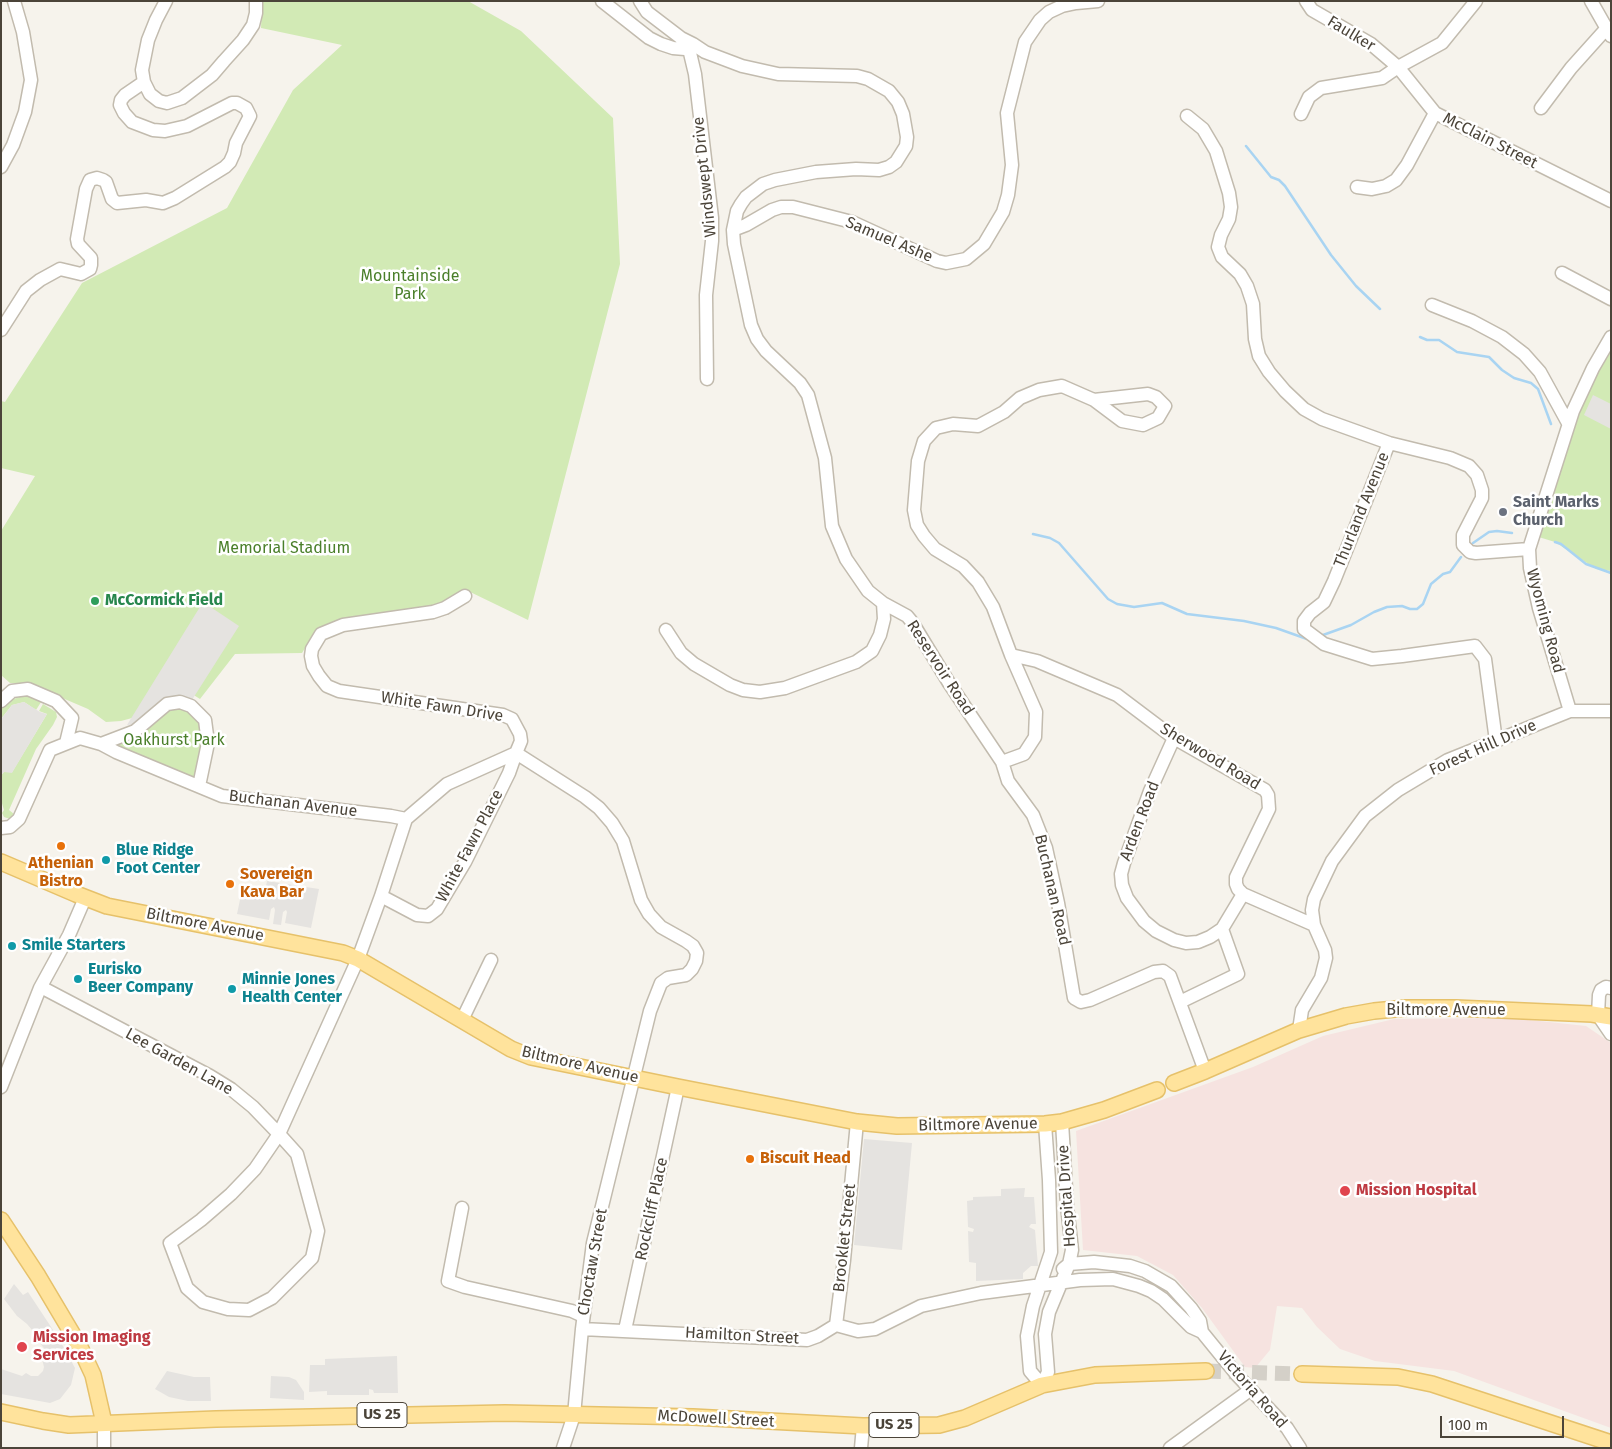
<!DOCTYPE html>
<style>
body{margin:0}
#map{position:relative;width:1612px;height:1449px;overflow:hidden;background:#f6f3ec;font-family:"Fira Sans",sans-serif}
canvas{display:block}
.frame{position:absolute;inset:0;border:2px solid #4b4439;pointer-events:none}
.scale{position:absolute;left:1440px;top:1416px;width:124px;height:22px;box-sizing:border-box;border:2px solid #4b4439;border-top:0;padding-left:6px;font-size:15px;line-height:18px;white-space:nowrap;color:#4b4439;-webkit-text-stroke:4px #fff;paint-order:stroke}
</style>
<div id="map">
<canvas width="1612" height="1449"></canvas>
<div class="frame"></div>
<div class="scale">100 m</div>
</div>
<script>
const g = document.querySelector('canvas').getContext('2d');
g.lineJoin = 'round';
function fill(path, color) { g.fillStyle = color; g.fill(path, 'evenodd'); }
const shape = rows => new Path2D(rows.map(r => 'M' + r).join(''));
function strokePath(path, color, width, dash) { g.strokeStyle = color; g.lineWidth = width; g.lineCap = dash ? 'butt' : 'round'; g.setLineDash(dash || []); g.stroke(path); }
function label(font, color, halo, rows, align = 'center') {
  g.font = font + ' "Fira Sans",sans-serif'; g.lineWidth = 5; g.setLineDash([]); g.textBaseline = 'middle'; g.strokeStyle = halo; g.fillStyle = color; for (const [text, x, y, turn = 0] of rows) {
    g.save(); g.translate(x, y); g.rotate((+turn || 0) * Math.PI / 180); g.textAlign = isNaN(turn) ? turn : align; if (halo) g.strokeText(text, 0, 0); g.fillText(text, 0, 0); g.restore();
  }
}
fill(shape([
 [1512,1018,1586,1026,1611,1043,1611,1428,1454,1371,1375,1361,1340,1349,1317,1327,1302,1308,1277,1306,1270,1350,1255,1368,1245,1367,1202,1308,1173,1275,1137,1256,1083,1250,1076,1131,1253,1067,1323,1036,1394,1019]
]), '#f6e3e0');
fill(shape([
 [264,1,468,1,521,31,613,118,620,264,528,620,464,589,442,603,432,606,341,619,316,630,302,653,235,654,200,699,192,694,161,695,132,718,121,721,106,722,88,709,32,685,20,683,10,683,1,675,1,531,35,476,1,468,1,401,5,402,82,283,227,208,293,90,342,45,261,28,262,3],
 [1611,337,1611,571,1596,569,1555,542,1532,535,1564,436],
 [28,694,43,699,36,710,24,702,12,705,1,719,1,706,8,701],
 [43,704,56,712,57,717,53,725,36,749,9,810,14,814,10,819,4,817,2,813,4,810,1,800,1,775,4,772,12,772,47,714,39,711],
 [171,708,185,709,196,718,201,730,202,746,196,777,193,778,118,748,116,745,143,735,160,715]
]), '#d2eab5');
fill(shape([
 [1593,395,1611,404,1611,429,1584,415],
 [203,602,239,626,192,700,180,698,161,700,137,724,127,725],
 [24,702,40,712,47,714,12,773,4,772,1,775,1,719,12,705],
 [267,881,319,889,311,928,285,923,287,912,286,910,283,912,281,925,273,924,275,910,274,907,271,909,269,920,237,914,241,895,251,897,266,886],
 [864,1139,912,1143,902,1250,854,1245],
 [1025,1188,1024,1197,1034,1197,1036,1224,1031,1224,1029,1227,1035,1230,1038,1266,1031,1266,1023,1273,1023,1279,976,1281,976,1263,969,1262,968,1231,973,1232,974,1229,968,1227,967,1201,973,1200,973,1197,1001,1196,1001,1189],
 [14,1284,23,1295,28,1292,59,1339,75,1368,71,1385,60,1399,50,1403,1,1394,1,1369,22,1376,26,1373,31,1376,38,1376,43,1371,44,1367,42,1359,48,1353,38,1341,39,1340,38,1337,27,1324,17,1316,4,1299],
 [397,1356,398,1393,374,1393,373,1390,369,1389,369,1395,327,1395,327,1391,309,1392,310,1365,325,1365,325,1359],
 [167,1371,194,1377,210,1377,211,1401,188,1401,169,1397,155,1389],
 [271,1376,289,1377,296,1380,304,1392,304,1400,270,1398]
]), '#e5e3e0');
strokePath(shape([
 [1246,146,1271,177,1279,180,1285,186,1331,255,1356,286,1380,309],
 [1420,337,1427,340,1439,340,1457,352,1489,357,1502,370,1514,378,1531,383,1538,389,1551,424],
 [1033,534,1050,538,1059,543,1108,599,1117,604,1134,607,1162,603,1187,614,1244,621,1276,628,1307,639],
 [1555,542,1561,544,1586,564,1611,573],
 [1473,543,1489,532,1497,531,1512,533],
 [1323,635,1351,625,1374,612,1387,607,1402,606,1410,609,1417,609,1423,604,1431,584,1443,574,1450,572,1461,557]
]), '#a9d4f2', 2.5);
strokePath(shape([
 [1206,1371,1302,1374]
]), '#d4d0c8', 15, [15, 8]);
const minor = shape([
 [166,1,156,20,148,40,142,70,144,82,150,94,159,101,167,103,182,98,212,75,224,61,243,40,253,25,256,13,256,1],
 [602,1,649,38,661,44,673,48,685,49,693,44,705,52,742,66,778,74,857,76,868,79,889,91,898,102,903,114,907,137,906,146,896,162,889,167,879,170,856,169,816,172,775,180,763,184,746,197,741,204,737,211,733,230,734,244,751,325,757,339,766,351,800,383,808,395,825,458,832,526,846,559,868,591,883,603,907,616,912,622,949,683,1002,762,1008,781,1033,815,1046,848,1058,903,1074,998,1081,1002,1090,1000,1154,972,1163,971,1170,976,1205,1071],
 [640,1,647,12,681,38,693,44,690,53,695,74,712,218,712,241,706,295,707,379],
 [1306,1,1312,10,1371,44,1398,67,1435,113,1611,201],
 [1591,1,1611,36],
 [1541,108,1571,68,1606,29],
 [1301,114,1309,97,1321,88,1382,78,1398,67,1442,43,1476,1],
 [1187,116,1203,129,1216,151,1229,193,1231,207,1229,219,1221,235,1218,247,1222,257,1240,274,1247,286,1253,304,1255,339,1259,356,1269,372,1285,391,1304,409,1322,419,1389,443,1450,458,1469,466,1477,475,1482,490,1482,498,1463,535,1463,545,1470,552,1476,553,1529,549],
 [1,167,13,145,25,112,31,80,23,32,14,1],
 [1357,187,1372,189,1386,186,1396,180,1407,165,1435,113],
 [733,230,746,225,772,210,781,207,793,207,852,222,937,261,946,263,966,259,984,244,1003,212,1008,195,1012,165,1007,113,1025,42,1040,20,1049,12,1062,6,1076,3,1098,1],
 [1562,273,1611,299],
 [1432,305,1472,321,1502,337,1524,354,1540,372,1568,423],
 [1,330,26,291,40,280,60,269,81,274,90,269,91,265,91,258,78,244,77,239,86,189,90,180,97,178,103,180,106,182,112,199,117,203,146,200,163,203,175,198,225,167,230,162,234,153,236,143,250,116,246,108,237,103,232,103,187,126,165,131,153,130,132,122,124,113,120,105,121,100,125,95,144,82],
 [1389,443,1334,581,1324,602,1310,613,1304,621,1304,629,1324,644,1372,659,1402,656,1475,646,1485,659,1496,741],
 [666,630,681,653,694,664,730,685,743,690,760,692,785,688,856,662,872,651,880,635,884,619,883,603],
 [1011,655,1037,661,1117,695,1174,738,1265,790,1268,795,1269,809,1236,877,1236,884,1238,889,1243,894,1314,925],
 [1,701,12,691,28,689,56,701,72,718,66,743],
 [1570,711,1539,608,1530,568,1529,549,1573,411,1593,368,1611,337],
 [1174,738,1150,791,1124,863,1121,874,1122,885,1127,898,1144,921,1156,931,1174,940,1186,943,1198,942,1210,937,1222,929,1243,894],
 [101,744,135,731,167,704,180,702,191,706,205,720,208,743,199,786],
 [1002,762,1024,754,1035,737,1036,712,1011,655,993,607,978,582,963,566,935,549,924,536,917,525,914,510,918,461,924,441,936,428,953,424,978,426,1004,412,1020,398,1039,390,1062,386,1094,400,1122,421,1143,425,1158,418,1165,406,1156,397,1148,394,1094,400],
 [1,828,10,827,19,819,50,750,80,738,101,744,116,752,222,796,391,816,406,819],
 [381,896,417,915,428,916,437,909,465,862,509,773,516,753,585,797,599,808,612,823,623,841,641,900,649,914,661,927,686,941,693,946,697,953,696,961,692,969,686,975,668,978,661,983,650,1011,593,1243,582,1329,574,1415,563,1448],
 [41,987,210,1076,231,1089,253,1107,279,1134,297,1154,318,1231,312,1258,272,1298,249,1310,228,1309,203,1302,187,1288,170,1243,201,1220,231,1194,255,1169,279,1134,358,959,381,896,406,819,447,784,516,753,521,741,520,734,512,719,503,715,339,691,327,686,319,676,313,666,311,656,312,649,321,634,343,625,433,612,445,608,465,596],
 [1611,988,1606,987,1601,990,1599,995,1598,1015,1611,1034],
 [1180,1002,1238,974,1222,929],
 [462,1020,491,960],
 [1299,1030,1302,1010,1321,978,1326,958,1325,950,1314,925,1312,910,1314,899,1332,861,1365,816,1398,790,1448,760,1570,711,1611,711],
 [1,1087,40,988,69,935,85,898],
 [1045,1124,1049,1180,1051,1252,1033,1306,1027,1336,1030,1371,1042,1385,1048,1372,1045,1334,1049,1312,1069,1264,1072,1250,1067,1206,1062,1122],
 [462,1208,448,1281,465,1287,572,1311,583,1316],
 [1063,1269,1069,1264,1094,1262,1130,1266,1145,1271,1171,1286,1191,1308,1200,1321,1202,1332],
 [836,1325,844,1260,857,1122],
 [582,1329,807,1340,818,1336,836,1325,858,1331,875,1329,921,1306,981,1293,1080,1280,1113,1279,1139,1286,1151,1291,1163,1299,1191,1327,1202,1332,1237,1375,1287,1428,1300,1448],
 [625,1330,678,1087],
 [104,1423,104,1448],
 [861,1448,863,1426],
 [1170,1448,1250,1390]
]);
const major = shape([
 [1,862,76,894,107,906,343,953,358,959,511,1049,531,1057,678,1087,857,1122,897,1126,1045,1124,1062,1122,1104,1110,1157,1090],
 [1174,1083,1205,1071,1299,1030,1346,1016,1374,1011,1406,1008,1456,1008,1592,1014,1611,1017],
 [1,1220,38,1276,79,1345,93,1375,104,1423],
 [1302,1374,1398,1377,1432,1384,1611,1443],
 [1,1412,43,1421,69,1425,216,1419,505,1413,693,1417,863,1426,939,1425,965,1418,1042,1385,1095,1375,1206,1371]
]);
strokePath(minor, '#c2bbae', 15);
strokePath(major, '#e6c16a', 18);
strokePath(minor, '#fff', 12);
strokePath(major, '#ffe39c', 15);
for (const [x, y, r, color] of [
 [1503,512,5,"#6b7280"],
 [95,601,5,"#2e9e5b"],
 [61,846,5,"#e8710a"],
 [106,860,5,"#0f9aa8"],
 [230,884,5,"#e8710a"],
 [12,946,5,"#0f9aa8"],
 [78,979,5,"#0f9aa8"],
 [232,989,5,"#0f9aa8"],
 [750,1159,5,"#e8710a"],
 [1345,1191,6,"#e0444e"],
 [22,1347,6,"#e0444e"]
]) { const dot = new Path2D(); dot.arc(x, y, r, 0, 2 * Math.PI); g.fillStyle = color; g.fill(dot); strokePath(dot, '#fff', 2); }
for (const [x, y, w] of [
 [382,1415,50],
 [894,1425,50]
]) { const box = new Path2D(); box.roundRect(x - w / 2, y - 12.5, w, 25, 4); g.fillStyle = '#fff'; g.fill(box); strokePath(box, '#4b4439', 1); }
label('bold 15px', '#4b4439', null, [
 ["US 25",382,1415],
 ["US 25",894,1425]
]);
label('16px', '#4b4439', '#fff', [
 ["Faulker",1351,34,31],
 ["McClain Street",1490,141,27],
 ["Windswept Drive",705,177,-96],
 ["Samuel Ashe",889,240,23],
 ["Thurland Avenue",1362,510,-68],
 ["Wyoming Road",1545,621,75],
 ["Reservoir Road",940,668,57],
 ["White Fawn Drive",442,707,9],
 ["Forest Hill Drive",1483,748,-24],
 ["Sherwood Road",1210,757,31],
 ["Buchanan Avenue",293,804,7],
 ["Arden Road",1140,821,-69],
 ["White Fawn Place",470,846,-62],
 ["Buchanan Road",1052,890,77],
 ["Biltmore Avenue",205,925,11],
 ["Biltmore Avenue",1446,1011],
 ["Lee Garden Lane",179,1062,29],
 ["Biltmore Avenue",580,1065,13],
 ["Biltmore Avenue",978,1125,-1],
 ["Hospital Drive",1067,1196,-94],
 ["Rockcliff Place",652,1209,-78],
 ["Brooklet Street",845,1238,-84],
 ["Choctaw Street",593,1262,-80],
 ["Hamilton Street",742,1336,3],
 ["Victoria Road",1252,1390,49],
 ["McDowell Street",716,1419,3]
]);
label('16px', '#4a7f2a', '#fff', [
 ["Mountainside",410,277],
 ["Park",410,295],
 ["Memorial Stadium",284,549],
 ["Oakhurst Park",174,741]
]);
label('bold 16px', '#5b616d', '#fff', [
 ["Saint Marks",1513,503],
 ["Church",1513,521]
], 'left');
label('bold 16px', '#27864d', '#fff', [
 ["McCormick Field",105,601]
], 'left');
label('bold 16px', '#0d838f', '#fff', [
 ["Blue Ridge",116,851],
 ["Foot Center",116,869],
 ["Smile Starters",22,946],
 ["Eurisko",88,970],
 ["Beer Company",88,988],
 ["Minnie Jones",242,980],
 ["Health Center",242,998]
], 'left');
label('bold 16px', '#c56008', '#fff', [
 ["Athenian",61,864,"center"],
 ["Bistro",61,882,"center"],
 ["Sovereign",240,875],
 ["Kava Bar",240,893],
 ["Biscuit Head",760,1159]
], 'left');
label('bold 16px', '#be3a42', '#fff', [
 ["Mission Hospital",1356,1191],
 ["Mission Imaging",33,1338],
 ["Services",33,1356]
], 'left');
</script>
